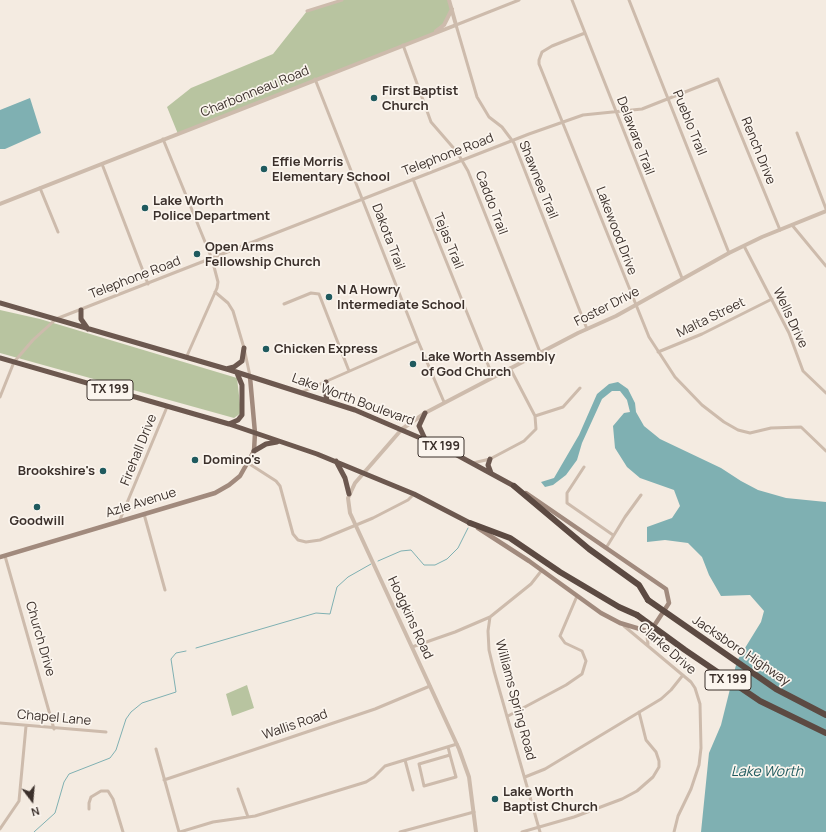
<!DOCTYPE html>
<style>
body{margin:0}
#map{position:relative;width:826px;height:832px;overflow:hidden;background:#f4ebe1;font-family:Manrope,sans-serif}
canvas{display:block}
.north{position:absolute;left:12px;top:780px;width:40px;height:40px;-webkit-text-stroke:3px #fbf5ee;paint-order:stroke;rotate:164deg;font-size:11px;font-weight:700;line-height:16px;text-align:center;color:#3b302b}
.north::after{content:'';display:block;margin:auto;width:14px;height:18px;background:#3b302b;clip-path:polygon(50% 0,100% 100%,50% 72%,0 100%)}
</style>
<div id="map">
<canvas width="826" height="832"></canvas>
<div class="north">N</div>
</div>
<script>
const g = document.querySelector('canvas').getContext('2d');
g.lineJoin = 'round';
function fill(path, color) { g.fillStyle = color; g.fill(path, 'evenodd'); }
const shape = rows => new Path2D(rows.map(r => 'M' + r).join(''));
function strokePath(path, color, width, dash) { g.strokeStyle = color; g.lineWidth = width; g.lineCap = dash ? 'butt' : 'round'; g.setLineDash(dash || []); g.stroke(path); }
function label(font, color, halo, rows, align = 'center') {
  g.font = font + ' Manrope,sans-serif'; g.lineWidth = 3.5; g.setLineDash([]); g.textBaseline = 'middle'; g.strokeStyle = halo; g.fillStyle = color; for (const [text, x, y, turn = 0] of rows) {
    g.save(); g.translate(x, y); g.rotate((+turn || 0) * Math.PI / 180); g.textAlign = isNaN(turn) ? turn : align; if (halo) g.strokeText(text, 0, 0); g.fillText(text, 0, 0); g.restore();
  }
}
fill(shape([
 [342,0,449,0,452,9,447,20,432,34,178,134,167,107,191,88,273,54,307,11],
 [0,310,40,319,237,378,241,413,234,418,0,353],
 [247,685,254,708,232,716,226,694]
]), '#b8c4a0');
fill(shape([
 [30,98,41,133,5,149,0,149,0,110],
 [618,382,628,389,635,403,636,412,644,426,660,439,721,468,741,481,758,490,786,498,826,502,826,832,701,832,709,753,721,725,737,661,761,622,764,611,750,595,721,596,709,575,702,557,688,543,665,540,647,542,647,527,672,518,680,506,674,490,640,478,627,467,615,448,613,426,624,413,630,412,627,400,620,391,612,391,602,399,582,443,577,460,566,475,553,485,545,487,541,482,554,478,579,435,597,394,609,384]
]), '#7fb0b2');
strokePath(shape([
 [378,561,401,551,411,550,424,565,435,565,447,559,458,548,468,528],
 [196,648,316,613,330,614,337,587,348,577,371,564],
 [34,832,55,813,64,782,69,774,110,758,116,750,126,719,131,712,142,703,176,692,171,659,176,653,186,651]
]), '#7fb0b2', 1);
strokePath(shape([
 [519,0,456,25,477,97,489,117,502,127,514,143,587,329],
 [572,0,682,278],
 [629,0,729,253],
 [307,11,342,0],
 [585,33,552,46,542,52,539,60,539,64,649,337,675,377,702,405,724,422,738,430,750,433,771,428,801,427,826,451],
 [403,45,431,122,457,152,468,171,540,352],
 [315,79,418,341,444,402],
 [797,133,826,209],
 [163,139,212,259,218,282,217,288,186,358],
 [102,164,148,284],
 [413,179,493,377],
 [40,188,58,232],
 [792,225,826,266],
 [744,246,789,333,803,371,826,393],
 [215,292,228,303,233,311,244,348,250,376],
 [284,304,311,293,319,294,349,371],
 [658,352,702,334,772,299],
 [302,392,418,341],
 [0,397,14,362,33,340,56,319,529,134,583,115,642,109,718,79,780,230],
 [535,416,563,407,580,388],
 [248,463,276,481,280,486,293,534,298,540,306,542,320,540,373,518,408,500,414,494],
 [473,463,490,459,524,441,536,429,535,416,510,368],
 [584,467,567,493,567,503,613,535],
 [144,514,165,590],
 [119,522,167,407],
 [606,548,625,517,641,495],
 [5,556,54,729],
 [624,626,691,682,695,688,700,704,701,748,699,765,691,789,678,816,674,832],
 [648,644,647,637,650,632],
 [412,647,455,632,490,617],
 [508,716,566,685,582,674,586,661,582,651,565,643,560,636,577,596],
 [0,723,106,732],
 [448,747,450,755,456,777,424,786,419,764,450,755],
 [156,749,179,832],
 [405,760,413,790],
 [525,777,545,769,661,699,671,690,683,675],
 [164,780,375,709,430,686],
 [238,789,248,817],
 [89,809,89,803,91,797,101,791,108,791,113,799,123,832],
 [0,829,19,801,26,726],
 [180,832,213,822,255,816,366,782,374,777,385,766,457,744],
 [400,832,474,812],
 [522,832,574,817,622,799,637,791,653,777,659,767,659,761,656,752,646,740,639,712],
 [540,832,494,671,489,650,488,631,490,617,531,584,542,570]
]), '#cdbbac', 3);
strokePath(shape([
 [436,31,444,25,452,9],
 [0,204,456,25,449,0],
 [476,832,469,777,459,749,350,513,348,498,355,483,402,429,425,413,578,333,616,316,729,253,762,237,826,211]
]), '#cdbbac', 4);
strokePath(shape([
 [478,528,529,561,601,613,620,623,650,632,669,603,666,589,526,493],
 [0,557,215,493,229,485,240,476,254,451,255,433,250,377]
]), '#a18a7d', 4.5);
strokePath(shape([
 [0,303,230,370,355,410,446,449,514,486],
 [81,310,81,319,88,329],
 [0,358,229,424,317,454,414,494,470,523],
 [226,369,234,367,242,361,244,348],
 [326,382,325,389,327,401],
 [425,413,419,426,425,439],
 [229,424,238,420,242,415,242,385,237,373],
 [254,451,266,444,277,442],
 [490,459,488,465,491,473],
 [336,461,345,478,349,494]
]), '#6c584f', 5);
strokePath(shape([
 [514,486,589,549,639,585,648,600],
 [470,523,510,538,560,572,619,607,637,615]
]), '#5c4a42', 6);
strokePath(shape([
 [648,600,776,689,826,715],
 [637,615,685,650,760,701,826,733]
]), '#5c4a42', 6);
for (const [x, y, r, color] of [
 [374,98,4,"#1f5a5e"],
 [264,169,4,"#1f5a5e"],
 [145,208,4,"#1f5a5e"],
 [197,254,4,"#1f5a5e"],
 [329,297,4,"#1f5a5e"],
 [266,349,4,"#1f5a5e"],
 [413,364,4,"#1f5a5e"],
 [195,460,4,"#1f5a5e"],
 [103,471,4,"#1f5a5e"],
 [37,507,4,"#1f5a5e"],
 [495,799,4,"#1f5a5e"]
]) { const dot = new Path2D(); dot.arc(x, y, r, 0, 2 * Math.PI); g.fillStyle = color; g.fill(dot); strokePath(dot, '#fbf5ee', 1.5); }
for (const [x, y, w] of [
 [110,390,46],
 [441,447,46],
 [728,680,46]
]) { const box = new Path2D(); box.roundRect(x - w / 2, y - 10, w, 20, 3); g.fillStyle = '#fbf5ee'; g.fill(box); strokePath(box, '#3b302b', 1); }
label('bold 12px', '#3b302b', null, [
 ["TX 199",110,390],
 ["TX 199",441,447],
 ["TX 199",728,680]
]);
label('bold 13px', '#3b302b', '#fbf5ee', [
 ["First Baptist",382,91],
 ["Church",382,106],
 ["Effie Morris",272,162],
 ["Elementary School",272,177],
 ["Lake Worth",153,201],
 ["Police Department",153,216],
 ["Open Arms",205,247],
 ["Fellowship Church",205,262],
 ["N A Howry",337,290],
 ["Intermediate School",337,305],
 ["Chicken Express",274,349],
 ["Lake Worth Assembly",421,357],
 ["of God Church",421,372],
 ["Domino's",203,460],
 ["Brookshire's",95,471,"right"],
 ["Goodwill",37,521,"center"],
 ["Lake Worth",503,792],
 ["Baptist Church",503,807]
], 'left');
label('13px', '#3b302b', '#fbf5ee', [
 ["Charbonneau Road",255,92,-22],
 ["Pueblo Trail",689,123,68],
 ["Delaware Trail",635,136,69],
 ["Rench Drive",758,151,68],
 ["Telephone Road",448,155,-21],
 ["Shawnee Trail",538,180,68],
 ["Caddo Trail",491,203,69],
 ["Lakewood Drive",616,231,69],
 ["Dakota Trail",388,237,69],
 ["Tejas Trail",448,241,68],
 ["Telephone Road",135,278,-21],
 ["Foster Drive",607,307,-27],
 ["Malta Street",711,318,-26],
 ["Wells Drive",790,318,65],
 ["Lake Worth Boulevard",353,400,20],
 ["Firehall Drive",139,450,-68],
 ["Azle Avenue",141,503,-17],
 ["Hodgkins Road",410,618,65],
 ["Church Drive",40,639,74],
 ["Clarke Drive",667,649,41],
 ["Jacksboro Highway",741,651,34],
 ["Williams Spring Road",515,700,75],
 ["Chapel Lane",54,718,5],
 ["Wallis Road",295,725,-19]
]);
label('italic 14px', '#1f5a5e', '#fbf5ee', [
 ["Lake Worth",767,772]
]);
</script>
